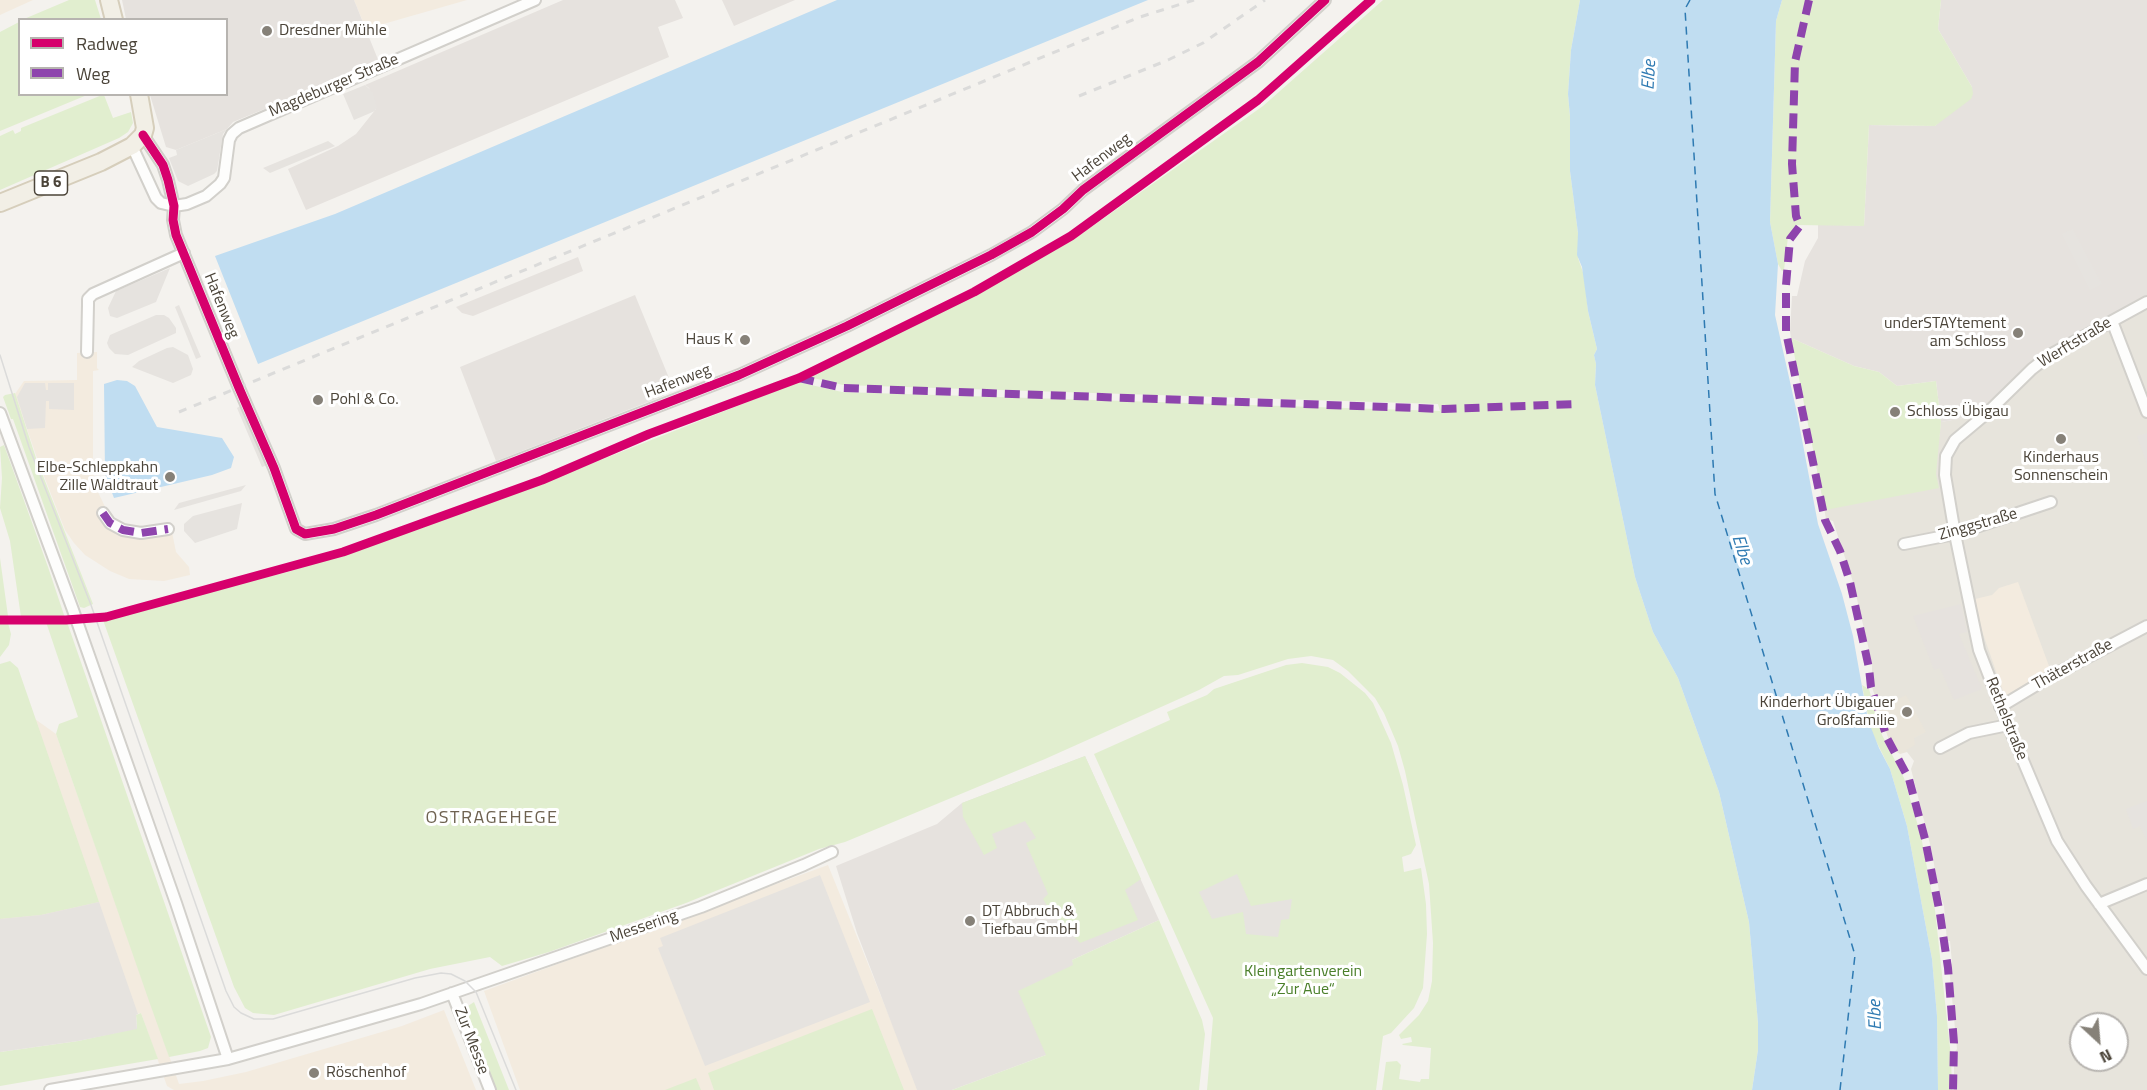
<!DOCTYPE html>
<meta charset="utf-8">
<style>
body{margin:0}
#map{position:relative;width:2147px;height:1090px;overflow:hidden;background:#f4f2ee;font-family:"Titillium Web",sans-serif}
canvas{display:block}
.legend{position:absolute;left:18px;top:18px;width:210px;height:78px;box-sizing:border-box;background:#fff;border:2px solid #b7b4b0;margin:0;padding:8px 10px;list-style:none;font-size:18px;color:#4b4439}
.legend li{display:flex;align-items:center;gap:12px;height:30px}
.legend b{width:30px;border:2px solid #b7b4b0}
.north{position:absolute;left:2069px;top:1012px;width:60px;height:60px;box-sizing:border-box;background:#fff;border:2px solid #b7b4b0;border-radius:50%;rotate:154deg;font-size:16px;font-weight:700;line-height:24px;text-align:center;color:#4b4439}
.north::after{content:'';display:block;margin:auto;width:21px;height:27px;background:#868178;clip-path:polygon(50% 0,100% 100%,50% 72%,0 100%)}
</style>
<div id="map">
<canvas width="2147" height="1090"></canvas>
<ul class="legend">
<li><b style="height:8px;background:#d6006c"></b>Radweg</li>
<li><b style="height:8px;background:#8e44ad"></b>Weg</li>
</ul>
<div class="north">N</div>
</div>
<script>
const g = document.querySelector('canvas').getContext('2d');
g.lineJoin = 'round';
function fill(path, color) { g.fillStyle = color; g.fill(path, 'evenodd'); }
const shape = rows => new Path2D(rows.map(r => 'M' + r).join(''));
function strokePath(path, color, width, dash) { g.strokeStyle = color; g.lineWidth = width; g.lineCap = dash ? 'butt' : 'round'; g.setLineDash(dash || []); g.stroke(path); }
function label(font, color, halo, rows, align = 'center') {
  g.font = font + ' "Titillium Web",sans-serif'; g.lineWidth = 6; g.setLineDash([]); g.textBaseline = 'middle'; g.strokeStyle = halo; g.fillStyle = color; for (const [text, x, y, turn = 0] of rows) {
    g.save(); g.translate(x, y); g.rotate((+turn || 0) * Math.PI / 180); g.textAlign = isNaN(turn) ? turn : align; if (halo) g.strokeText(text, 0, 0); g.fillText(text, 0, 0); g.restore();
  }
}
fill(shape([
 [2147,302,2147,1090,1954,1090,1954,1053,1957,1049,1949,967,1952,963,1950,941,1947,941,1944,906,1939,891,1931,848,1911,769,1914,761,1907,752,1897,752,1888,737,1879,709,1872,687,1872,663,1853,582,1833,521,1826,519,1815,459,1863,453,1936,462,1941,422,1986,414,2032,369],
 [2081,1024,2117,1024,2117,1060,2081,1060]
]), '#e7e4dc');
fill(shape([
 [0,0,33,0,0,15],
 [354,0,467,0,366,29],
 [97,352,97,368,99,370,93,371,93,473,98,492,107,511,98,517,112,530,125,537,141,538,172,532,176,552,189,567,190,575,164,581,129,579,110,571,85,555,74,543,65,530,37,458,15,394,24,381,77,380,77,353],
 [2018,582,2049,666,2047,671,2037,680,2006,700,1982,631,1975,599,1992,595,1999,588],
 [0,694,56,734,179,1084,203,1081,246,1072,402,1026,444,1010,476,1090,174,1090,167,1086,141,1013,0,1052],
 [828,865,919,1090,520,1090,484,991]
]), '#f3ebdf');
fill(shape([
 [122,0,354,0,379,62,233,122,227,129,176,150,166,147,150,95,226,94,226,20,126,19],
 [563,0,675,0,683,18,658,27,669,57,306,210,288,169,338,146,356,134,376,109,369,88,365,85],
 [722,0,795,0,734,26],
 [1941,0,2147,0,2147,302,2050,355,1986,414,1941,422,1936,381,1897,386,1879,372,1854,366,1791,338,1790,331,1792,296,1797,296,1805,261,1818,238,1818,224,1864,226,1869,125,1935,126,1972,87,1938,29],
 [578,257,583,271,473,316,462,313,456,307],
 [635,295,669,378,667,393,661,397,496,461,460,367],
 [1961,604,1967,632,1959,634,1982,689,1954,700,1940,668,1934,670,1913,616],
 [1085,756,1159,920,1072,960,1084,991,1062,1049,952,1090,917,1090,857,933,836,866,937,824,962,803]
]), '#e6e2de');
fill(shape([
 [1906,695,1926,732,1914,738,1915,745,1906,750,1907,752,1900,754,1897,752,1888,737,1879,709]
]), '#eae5da');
fill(shape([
 [69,0,95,0,101,19,24,19],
 [1383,0,1580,0,1571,50,1568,94,1570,116,1570,171,1578,233,1578,258,1584,275,1588,311,1597,349,1594,355,1596,364,1595,385,1635,577,1653,632,1678,678,1719,792,1749,922,1758,1023,1758,1050,1752,1090,1382,1090,1386,1062,1397,1061,1401,1065,1399,1079,1420,1082,1421,1079,1429,1079,1431,1048,1403,1045,1402,1044,1412,1042,1411,1037,1401,1039,1399,1035,1419,1015,1428,1001,1432,981,1433,943,1429,884,1405,771,1398,746,1384,713,1375,698,1348,671,1333,660,1311,656,1288,659,1238,675,1224,676,1199,690,1045,759,886,825,845,842,819,849,686,903,549,952,502,966,490,957,430,969,274,1015,253,1013,245,1008,234,987,103,620,133,613,161,603,288,572,365,547,540,484,798,382,842,392,1440,411,1438,404,843,385,809,377,959,303,1073,240,1263,106],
 [1782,0,1941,0,1938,29,1972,87,1973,94,1971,99,1935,126,1869,125,1864,226,1797,225,1788,237,1784,270,1782,271,1778,264,1770,222,1776,21],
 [19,22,20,94,87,95,0,131,0,32],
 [102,95,104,95,113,118,131,112,133,123,128,132,119,138,0,190,0,136,13,130,15,134,21,131,21,128],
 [1791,338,1854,366,1879,372,1897,386,1936,381,1941,422,1936,474,1939,488,1825,510],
 [15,393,36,458,93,604,84,608,80,607,13,419,11,419,3,397,5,395],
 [4,445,48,567,65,618,21,617,10,541,0,508,2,478,0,447],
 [0,558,8,616,0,618],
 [46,622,67,622,211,1037,208,1048,200,1051,169,1057,149,1001,56,734,59,724,78,717],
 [0,623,8,623,11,634,9,645,0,657],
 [10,661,18,668,99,902,41,915,0,919,0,664],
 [1302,663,1328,667,1340,673,1365,693,1373,703,1391,743,1403,785,1416,845,1411,854,1402,857,1404,872,1421,868,1426,904,1427,934,1423,988,1414,1008,1391,1033,1383,1036,1376,1090,1207,1090,1213,1018,1094,754,1170,720,1167,712,1207,695,1214,689,1286,665],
 [1862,685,1869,689,1882,735,1904,778,1921,836,1935,910,1951,1057,1952,1090,1938,1090,1937,1016,1932,959,1907,826,1890,769,1871,731],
 [1085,756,1141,879,1125,890,1138,920,1080,943,1051,912,1043,899,1048,894,1026,843,1036,838,1025,821,992,834,997,848,984,855,963,817,962,803],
 [1159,920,1202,1020,1205,1034,1199,1090,952,1090,1046,1055,1018,991,1073,965,1072,960],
 [474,1002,509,1090,494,1090,470,1028,465,1008],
 [872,1009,904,1090,714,1090,708,1073],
 [141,1013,158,1059,0,1086,0,1052,78,1041,137,1028,136,1015],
 [696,1078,701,1090,665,1090]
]), '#e1eecf');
fill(shape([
 [365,85,373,92,377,107,375,111,354,120,343,94],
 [227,129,223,134,217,171,214,174,188,186,178,181,169,158,177,155,176,150],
 [328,141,335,146,270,173,263,168],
 [2073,229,2102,284,2090,290,2062,234],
 [170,268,156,302,117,318,110,316,108,308,116,291],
 [179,305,201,357,196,359,184,329,175,307],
 [156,315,164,315,169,318,176,328,176,333,128,355,115,354,109,348,107,343,110,335],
 [173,347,188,355,193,369,191,375,173,383,132,367,139,361,167,348],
 [25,383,45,383,46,390,48,390,48,383,74,383,74,410,49,409,49,401,46,401,45,428,27,429,17,397],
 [242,405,267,465,262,467,237,408],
 [2147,433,2147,464,2137,436],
 [246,485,241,491,174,510,179,503],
 [242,503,237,529,195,543,184,531,184,524,193,516],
 [2147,801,2147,841,2140,826,2133,829,2126,809],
 [1237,874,1251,906,1292,899,1289,919,1281,920,1278,937,1246,934,1243,912,1212,919,1199,892],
 [820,875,870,1002,705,1066,658,948,663,946,660,938],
 [99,902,138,1014,136,1015,137,1029,78,1041,0,1052,0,919,41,915]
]), '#e6e3df');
fill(shape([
 [837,0,1148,0,258,364,215,256,335,214],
 [1580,0,1782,0,1776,21,1770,222,1778,264,1775,315,1797,413,1818,524,1842,594,1853,636,1868,720,1879,748,1890,769,1907,826,1932,959,1937,1016,1938,1090,1752,1090,1758,1050,1758,1023,1749,922,1719,792,1678,678,1653,632,1635,577,1595,385,1596,364,1594,355,1597,349,1588,311,1582,267,1577,255,1578,233,1570,171,1570,116,1568,94,1571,50],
 [117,380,127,381,135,386,157,427,222,438,234,457,231,468,212,475,114,498,105,474,104,384]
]), '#c0ddf1');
strokePath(shape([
 [1690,0,1685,9,1715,494,1855,955,1840,1090]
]), '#2e7ab2', 1.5, [8, 6]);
const minor = shape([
 [143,135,163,165,168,180,174,206,173,220,176,235,239,388,274,468,296,529,305,534,334,529,376,515,739,375,847,326,991,255,1032,232,1063,209,1083,190,1258,62,1325,0],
 [132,146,156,198,161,203,174,206,187,204,206,196,220,184,224,178,229,140,232,134,239,128,535,0],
 [2147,302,2050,355,2032,369,1986,414,1955,440,1946,456,1945,475,1955,534,1979,650,2008,725,2057,841,2086,886,2147,969],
 [2112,321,2147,412],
 [87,352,88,305,88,299,93,294,184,253],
 [0,413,73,610,176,903,228,1059],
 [103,513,110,523,123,530,141,533,168,529],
 [1904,544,1955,534,2051,502],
 [2000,707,2050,677,2147,626],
 [1940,748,1969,733,2008,725],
 [2099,904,2147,884],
 [452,993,490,1090],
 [50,1090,228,1059,421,1004,701,907,804,865,832,852]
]);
const primary = shape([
 [109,0,114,20],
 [0,203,101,162,132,146,143,135,145,128,139,94]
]);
strokePath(minor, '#d2d0cb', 14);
strokePath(primary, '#d6cebb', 20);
strokePath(minor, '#fdfdfc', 10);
strokePath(primary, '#f2efe6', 16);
strokePath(shape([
 [0,355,29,447,91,605,226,991,234,1007,241,1013,254,1019,273,1019,415,978,441,973,451,974,465,981,476,992,516,1090]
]), '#dbdbda', 1.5);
strokePath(shape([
 [1079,96,1168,60,1203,43,1265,0],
 [179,412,1140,17,1194,0]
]), '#dbdbda', 3, [8, 8]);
strokePath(shape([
 [1809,0,1795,62,1792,164,1796,216,1800,226,1790,239,1786,285,1786,332,1825,520,1840,551,1850,582,1869,668,1871,687,1887,738,1909,779,1925,839,1940,914,1948,968,1954,1043,1953,1090],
 [799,378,843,388,1444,409,1576,404],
 [103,513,110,523,123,530,141,533,168,529]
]), '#8e44ad', 8, [15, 8]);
strokePath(shape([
 [143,135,163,165,168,180,174,206,173,220,176,235,239,388,274,468,296,529,305,534,334,529,376,515,739,375,847,326,991,255,1032,232,1063,209,1083,190,1258,62,1325,0],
 [0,620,66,620,106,617,343,552,542,480,649,434,799,378,974,292,1071,236,1258,100,1371,0]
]), '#d6006c', 9);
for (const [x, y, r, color] of [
 [267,31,6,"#868178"],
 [2018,333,6,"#868178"],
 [745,340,6,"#868178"],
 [318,400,6,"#868178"],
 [1895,412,6,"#868178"],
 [2061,439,6,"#868178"],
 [170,477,6,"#868178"],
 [1907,712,6,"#868178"],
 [970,921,6,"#868178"],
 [314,1073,6,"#868178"]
]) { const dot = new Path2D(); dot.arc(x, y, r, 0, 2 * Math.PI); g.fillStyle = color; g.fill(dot); strokePath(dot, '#fff', 2); }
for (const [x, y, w] of [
 [51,183,33]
]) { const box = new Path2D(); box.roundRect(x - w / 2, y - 12, w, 24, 4.5); g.fillStyle = '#fff'; g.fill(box); strokePath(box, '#4b4439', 1.5); }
label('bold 15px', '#4b4439', null, [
 ["B 6",51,183]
]);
label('16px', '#4b4439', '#fff', [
 ["Dresdner Mühle",279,31],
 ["underSTAYtement",2006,324,"right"],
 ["am Schloss",2006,342,"right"],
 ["Haus K",733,340,"right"],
 ["Pohl & Co.",330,400],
 ["Schloss Übigau",1907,412],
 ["Kinderhaus",2061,458,"center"],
 ["Sonnenschein",2061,476,"center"],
 ["Elbe-Schleppkahn",158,468,"right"],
 ["Zille Waldtraut",158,486,"right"],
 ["Kinderhort Übigauer",1895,703,"right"],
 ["Großfamilie",1895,721,"right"],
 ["DT Abbruch &",982,912],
 ["Tiefbau GmbH",982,930],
 ["Röschenhof",326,1073]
], 'left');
label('16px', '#4b4439', '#fff', [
 ["Magdeburger Straße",334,86,-23],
 ["Hafenweg",1102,158,-37],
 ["Hafenweg",221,306,68],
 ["Werftstraße",2075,343,-31],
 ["Hafenweg",678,382,-21],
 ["Zinggstraße",1978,525,-16],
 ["Thäterstraße",2073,665,-29],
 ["Rethelstraße",2006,719,68],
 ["Messering",644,927,-19],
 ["Zur Messe",471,1041,69]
]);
label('16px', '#4a7f2a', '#fff', [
 ["Kleingartenverein",1303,972],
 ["„Zur Aue“",1303,990]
]);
label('italic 18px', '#2e7ab2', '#fff', [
 ["Elbe",1650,75,-87],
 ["Elbe",1741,550,72],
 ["Elbe",1876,1015,-92]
]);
g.letterSpacing = '1.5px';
label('18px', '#6e6250', '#fff', [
 ["OSTRAGEHEGE",492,819]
]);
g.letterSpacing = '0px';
</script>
